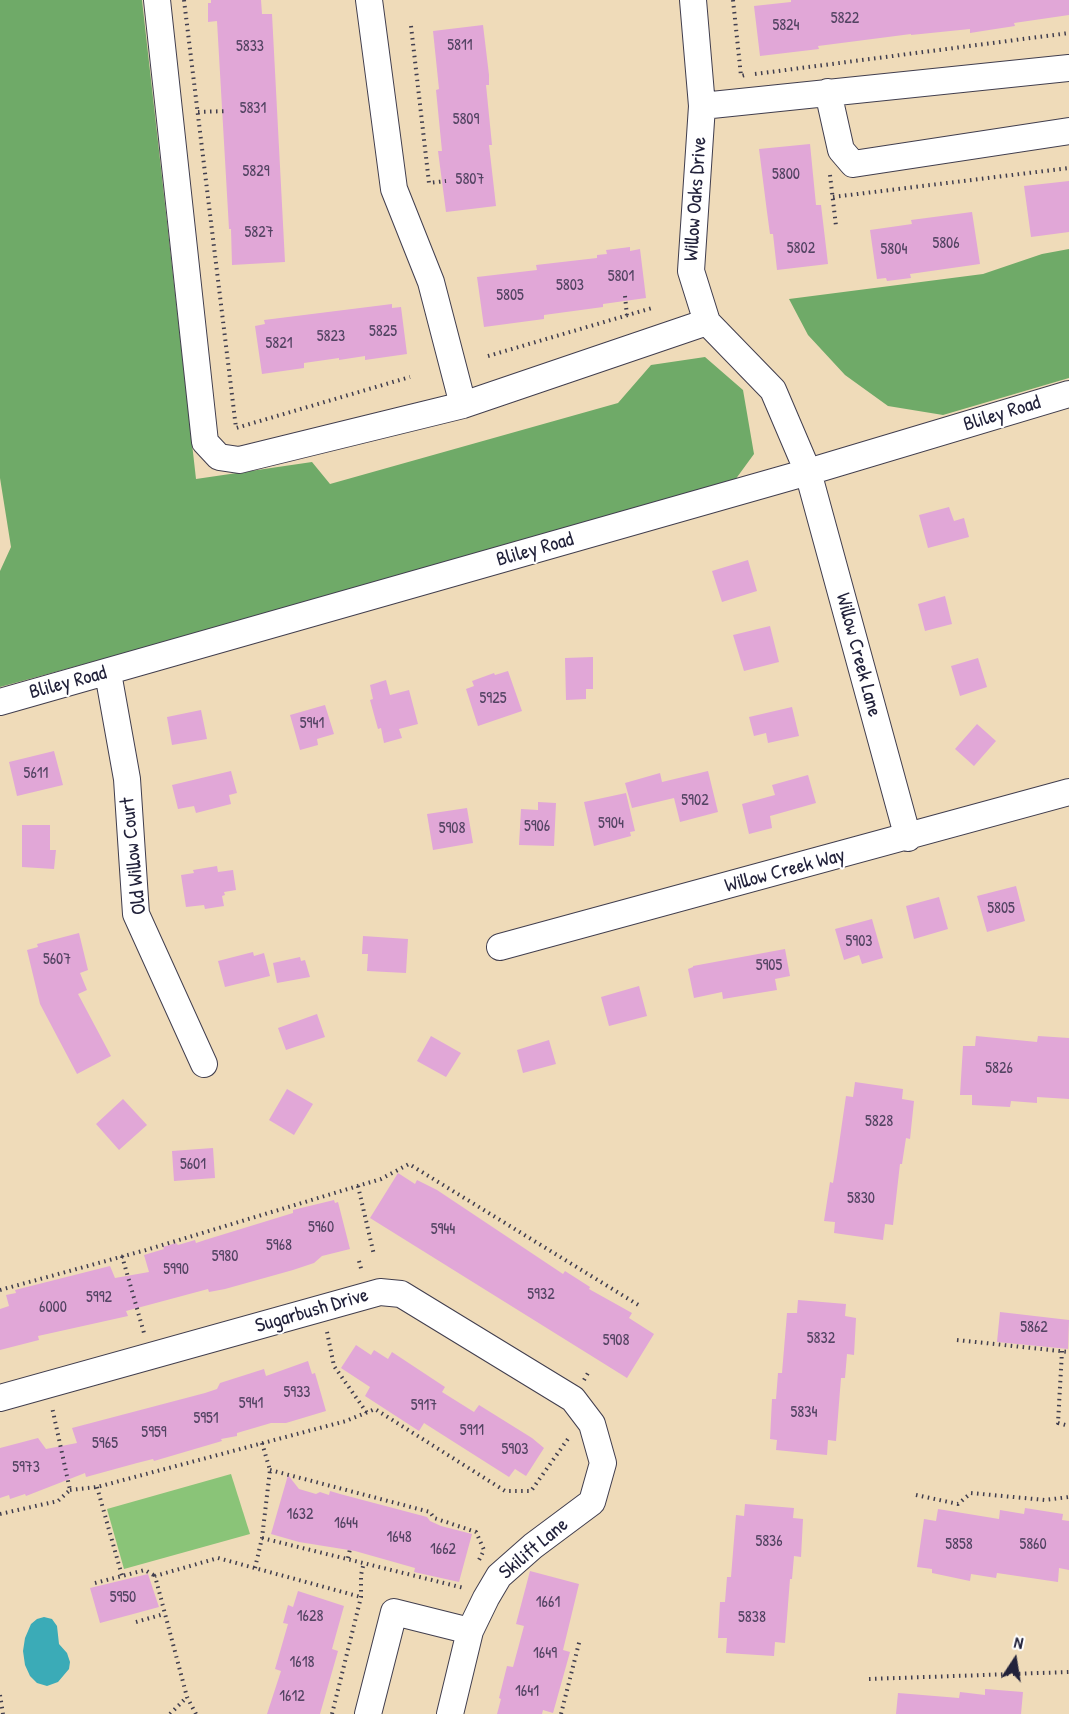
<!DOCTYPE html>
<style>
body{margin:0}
#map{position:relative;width:1069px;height:1714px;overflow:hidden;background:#efdbb9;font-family:"Patrick Hand",sans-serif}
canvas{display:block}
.north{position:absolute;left:985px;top:1630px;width:60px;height:60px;-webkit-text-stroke:4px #fff;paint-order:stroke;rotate:12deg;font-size:16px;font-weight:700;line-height:24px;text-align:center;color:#22223b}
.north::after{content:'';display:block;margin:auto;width:21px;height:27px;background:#22223b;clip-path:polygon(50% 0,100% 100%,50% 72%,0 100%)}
</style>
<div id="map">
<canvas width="1069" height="1714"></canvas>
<div class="north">N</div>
</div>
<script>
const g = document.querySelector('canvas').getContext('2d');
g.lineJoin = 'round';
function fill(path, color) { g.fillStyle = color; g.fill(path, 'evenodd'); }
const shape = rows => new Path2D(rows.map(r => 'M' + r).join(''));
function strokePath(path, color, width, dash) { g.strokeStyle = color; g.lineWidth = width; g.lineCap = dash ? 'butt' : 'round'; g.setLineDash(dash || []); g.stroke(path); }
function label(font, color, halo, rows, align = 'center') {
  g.font = font + ' "Patrick Hand",sans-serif'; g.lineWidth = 4.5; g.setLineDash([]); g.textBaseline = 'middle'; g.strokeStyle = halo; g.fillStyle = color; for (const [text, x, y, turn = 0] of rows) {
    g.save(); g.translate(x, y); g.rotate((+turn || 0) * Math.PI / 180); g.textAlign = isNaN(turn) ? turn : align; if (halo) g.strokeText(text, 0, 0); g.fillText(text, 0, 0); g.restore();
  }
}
fill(shape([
 [231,1474,250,1534,124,1569,107,1509]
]), '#8ac478');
fill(shape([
 [0,0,142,0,196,479,312,462,330,484,618,403,651,365,705,357,743,390,754,454,735,480,704,495,0,687,0,571,11,547,0,478],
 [1069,249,1069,378,943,415,888,406,845,375,808,335,789,299,983,274,1042,254]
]), '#6faa68');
fill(shape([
 [44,1617,52,1619,57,1626,59,1644,67,1653,70,1662,69,1669,58,1682,47,1686,37,1683,30,1676,25,1665,23,1651,25,1638,31,1624,37,1619]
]), '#3babb7');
fill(shape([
 [211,0,261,0,262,14,272,14,285,262,232,265,231,229,229,229,217,21,208,22,208,3,211,3],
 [791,0,1069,0,1069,15,1014,23,1015,26,989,30,970,33,970,29,911,35,911,34,818,46,819,49,760,56,754,6,791,2],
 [483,25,489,75,489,85,486,85,492,145,489,145,496,206,446,212,438,151,442,151,436,90,439,89,433,31],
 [810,144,816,205,821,205,828,264,777,270,773,234,770,234,767,212,759,149],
 [1069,181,1069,232,1031,237,1024,186],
 [972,212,980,264,910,274,911,278,887,281,886,278,877,279,870,230,912,224,911,220],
 [630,247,630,251,640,249,646,298,603,304,603,307,544,315,544,319,484,327,477,277,537,270,536,265,597,258,597,255,607,254,606,250],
 [392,304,392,308,401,307,407,354,365,360,365,356,339,360,339,358,304,363,304,368,262,374,255,326,265,324,264,320],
 [949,507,954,521,964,518,969,537,928,548,919,515],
 [748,560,757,591,722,602,712,571],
 [945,596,952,624,925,631,918,604],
 [770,626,779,662,744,671,733,635],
 [593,657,593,689,586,689,586,699,566,700,565,658],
 [978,658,987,687,960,696,951,666],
 [508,671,522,711,478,726,466,689,474,686,472,681,494,673,495,675],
 [386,680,390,695,409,690,418,724,399,729,402,738,384,743,381,728,378,729,370,700,373,699,370,685],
 [325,705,334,734,317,739,318,745,300,750,290,715],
 [792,707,799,736,768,743,766,733,754,736,749,717],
 [201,710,207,739,172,745,167,717],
 [977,724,996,741,974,766,955,749],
 [54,751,63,785,17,796,9,762],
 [231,771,237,793,229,795,231,804,196,813,194,806,178,809,172,785],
 [708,771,718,812,680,822,674,798,632,808,625,783,660,773,662,782],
 [808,775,816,803,770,816,772,828,749,834,742,804,775,795,772,785],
 [626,793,635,831,630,832,631,836,594,846,584,802],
 [538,802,556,803,554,846,519,845,521,809,538,810],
 [467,808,473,843,433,850,427,814],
 [22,825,50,825,50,850,56,850,54,869,22,867],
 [217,866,218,872,233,870,236,890,224,892,225,895,222,896,224,906,205,909,204,905,186,907,181,875,194,873,193,870],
 [1016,886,1025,921,987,932,977,896],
 [939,897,948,929,914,939,906,906],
 [872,919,883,958,862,964,859,955,844,960,835,929],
 [79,933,88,970,80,973,87,990,78,994,111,1056,77,1074,40,1004,27,950,38,947,37,944],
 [363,936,408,939,406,973,367,971,368,954,362,954],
 [785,949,790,976,775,979,777,990,723,999,722,992,694,998,688,969,693,967,693,966],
 [253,952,254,956,264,953,270,976,225,987,218,961],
 [300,957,301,961,305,960,310,977,277,983,273,963],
 [639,986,647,1016,609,1026,601,997],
 [317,1014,325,1037,286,1050,278,1028],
 [431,1036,461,1053,446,1077,417,1061],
 [976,1036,1037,1042,1038,1036,1069,1038,1069,1099,1037,1097,1037,1103,1011,1101,1010,1107,972,1105,972,1095,960,1095,963,1046,975,1046],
 [549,1040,556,1064,523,1073,517,1050],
 [855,1082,903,1089,902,1099,914,1101,910,1139,906,1138,902,1164,900,1164,893,1225,885,1224,883,1240,834,1233,835,1222,824,1221,830,1182,833,1183,837,1158,846,1096,853,1097],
 [287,1089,313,1104,294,1135,269,1120],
 [123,1099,147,1125,119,1150,96,1124],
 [213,1148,215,1178,174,1181,172,1151],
 [398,1173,415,1184,417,1180,437,1190,563,1274,565,1271,590,1287,589,1289,632,1313,629,1318,654,1334,627,1378,370,1218],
 [334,1200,335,1203,338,1202,350,1249,322,1256,314,1263,293,1270,225,1289,209,1292,208,1289,126,1311,128,1316,38,1336,39,1340,0,1350,0,1309,9,1306,6,1295,16,1293,15,1290,110,1266,115,1278,149,1272,144,1255,164,1249,163,1247,176,1243,178,1245,195,1240,196,1243,205,1240,293,1213,293,1210],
 [798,1300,846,1304,845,1316,856,1318,854,1355,847,1354,845,1378,841,1378,836,1441,828,1440,827,1455,776,1450,777,1440,770,1439,772,1399,776,1399,778,1373,782,1373,787,1313,797,1313],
 [1000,1312,1069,1320,1068,1349,997,1342],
 [356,1345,371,1355,374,1350,388,1359,392,1352,445,1387,442,1392,474,1412,479,1405,532,1438,544,1448,526,1476,515,1469,509,1477,424,1423,419,1431,365,1396,370,1387,341,1368],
 [308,1361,312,1374,315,1373,326,1411,286,1423,271,1423,237,1433,237,1436,221,1439,222,1441,154,1461,153,1459,137,1463,86,1477,85,1473,26,1496,25,1494,10,1499,9,1495,0,1498,0,1448,38,1438,46,1449,77,1443,72,1428,205,1393,217,1389,220,1383,264,1369,266,1376],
 [288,1475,299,1489,316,1494,320,1492,329,1495,330,1491,340,1494,427,1517,430,1521,441,1526,472,1534,459,1582,414,1572,415,1568,355,1551,299,1542,271,1534],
 [745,1504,794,1508,793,1518,803,1519,801,1557,794,1556,792,1579,790,1579,785,1643,775,1642,774,1656,726,1653,727,1638,718,1638,720,1602,725,1602,727,1577,731,1577,736,1515,744,1516],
 [1025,1508,1063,1514,1062,1520,1069,1521,1069,1570,1059,1568,1058,1582,997,1573,996,1578,971,1574,970,1581,932,1573,932,1569,917,1567,924,1519,936,1521,938,1509,999,1519,1000,1510,1024,1514],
 [530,1571,579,1584,563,1650,570,1652,553,1713,543,1710,542,1714,497,1714,501,1699,499,1698,507,1666,513,1667,524,1626,516,1624],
 [148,1574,159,1607,100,1623,90,1588],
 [298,1591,344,1606,332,1649,338,1651,320,1714,267,1714,281,1671,275,1669,288,1624,283,1623,288,1605,293,1607],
 [985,1689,1023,1692,1021,1714,896,1714,898,1693,959,1698,960,1692,985,1695]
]), '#e1a7d7');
const minor = shape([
 [157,0,205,442,219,457,239,460,463,405,707,322],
 [369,0,394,189,431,282,463,405],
 [693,0,702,106,691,271,707,322,773,390,808,472,908,838],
 [828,92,841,150,853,164,1069,131],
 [702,106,1069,68],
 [108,673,127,779,136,914,204,1064],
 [0,702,808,472,1069,394],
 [500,947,1069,792],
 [0,1398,380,1292,401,1294,573,1399,592,1424,603,1463,592,1502,533,1546,499,1576,486,1598,470,1631,450,1714],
 [368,1714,394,1612,470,1631]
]);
strokePath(minor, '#413e4e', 28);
strokePath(shape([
 [184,0,236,428,410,377],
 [733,0,741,76,745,75],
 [411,26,429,183,446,181],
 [755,74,1069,33],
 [198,112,228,111],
 [830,175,836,226],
 [833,197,1069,168],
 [625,296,627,316],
 [488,356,652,308],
 [358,1186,374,1255],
 [122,1256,144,1333],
 [359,1261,362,1272],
 [0,1290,146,1250,381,1179,409,1164,640,1306],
 [327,1332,334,1366,367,1413],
 [957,1340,1069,1352],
 [1062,1351,1058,1423,1069,1426],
 [584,1380,588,1373],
 [270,1470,430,1512,434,1518,476,1532,484,1550,479,1560],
 [97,1487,122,1576],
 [70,1490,97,1487,346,1421,375,1409,505,1491,531,1491,570,1436],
 [916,1495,958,1504,971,1493,1045,1500,1069,1497],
 [0,1514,58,1501,70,1490,52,1407],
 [262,1538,464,1588],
 [348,1558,350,1549],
 [255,1568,262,1538,270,1470,262,1443],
 [95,1583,145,1570,155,1576],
 [136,1622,164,1614],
 [869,1679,1069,1672],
 [0,1695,3,1714],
 [170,1714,187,1697],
 [196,1714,187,1697,155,1576,218,1558,361,1597],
 [332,1714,361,1597,361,1575,364,1562],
 [561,1714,580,1639]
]), '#413e4e', 4, [1.5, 4.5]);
strokePath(minor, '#fff', 26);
label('16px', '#524362', null, [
 ["5822",845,19],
 ["5824",786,26],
 ["5811",460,46],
 ["5833",250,47],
 ["5831",253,109],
 ["5809",466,120],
 ["5829",256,172],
 ["5800",786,175],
 ["5807",470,180],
 ["5827",259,233],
 ["5806",946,244],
 ["5802",801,249],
 ["5804",894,250],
 ["5801",621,277],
 ["5803",570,286],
 ["5805",510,296],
 ["5825",383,332],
 ["5823",331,337],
 ["5821",279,344],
 ["5925",493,699],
 ["5941",312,724],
 ["5611",36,774],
 ["5902",695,801],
 ["5904",611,824],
 ["5906",537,827],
 ["5908",452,829],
 ["5805",1001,909],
 ["5903",859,942],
 ["5607",57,960],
 ["5905",769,966],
 ["5826",999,1069],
 ["5828",879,1122],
 ["5601",193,1165],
 ["5830",861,1199],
 ["5960",321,1228],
 ["5944",443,1230],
 ["5968",279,1246],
 ["5980",225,1257],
 ["5990",176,1270],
 ["5932",541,1295],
 ["5992",99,1298],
 ["6000",53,1308],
 ["5862",1034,1328],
 ["5832",821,1339],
 ["5908",616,1341],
 ["5933",297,1393],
 ["5941",251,1404],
 ["5917",424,1406],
 ["5834",804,1413],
 ["5951",206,1419],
 ["5911",472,1431],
 ["5959",154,1433],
 ["5965",105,1444],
 ["5903",515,1450],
 ["5973",26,1468],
 ["1632",300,1515],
 ["1644",346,1524],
 ["1648",399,1538],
 ["5836",769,1542],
 ["5858",959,1545],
 ["5860",1033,1545],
 ["1662",443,1550],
 ["5950",123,1598],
 ["1661",548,1603],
 ["1628",310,1617],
 ["5838",752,1618],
 ["1649",545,1654],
 ["1618",302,1663],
 ["1641",527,1692],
 ["1612",292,1697]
]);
label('20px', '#22223b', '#fff', [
 ["Willow Oaks Drive",696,199,-86],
 ["Bliley Road",1002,414,-17],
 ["Bliley Road",535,550,-16],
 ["Willow Creek Lane",858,655,75],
 ["Bliley Road",68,683,-15],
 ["Old Willow Court",134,856,-96],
 ["Willow Creek Way",785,871,-15],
 ["Sugarbush Drive",312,1311,-16],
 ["Skilift Lane",534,1549,-40]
]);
</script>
